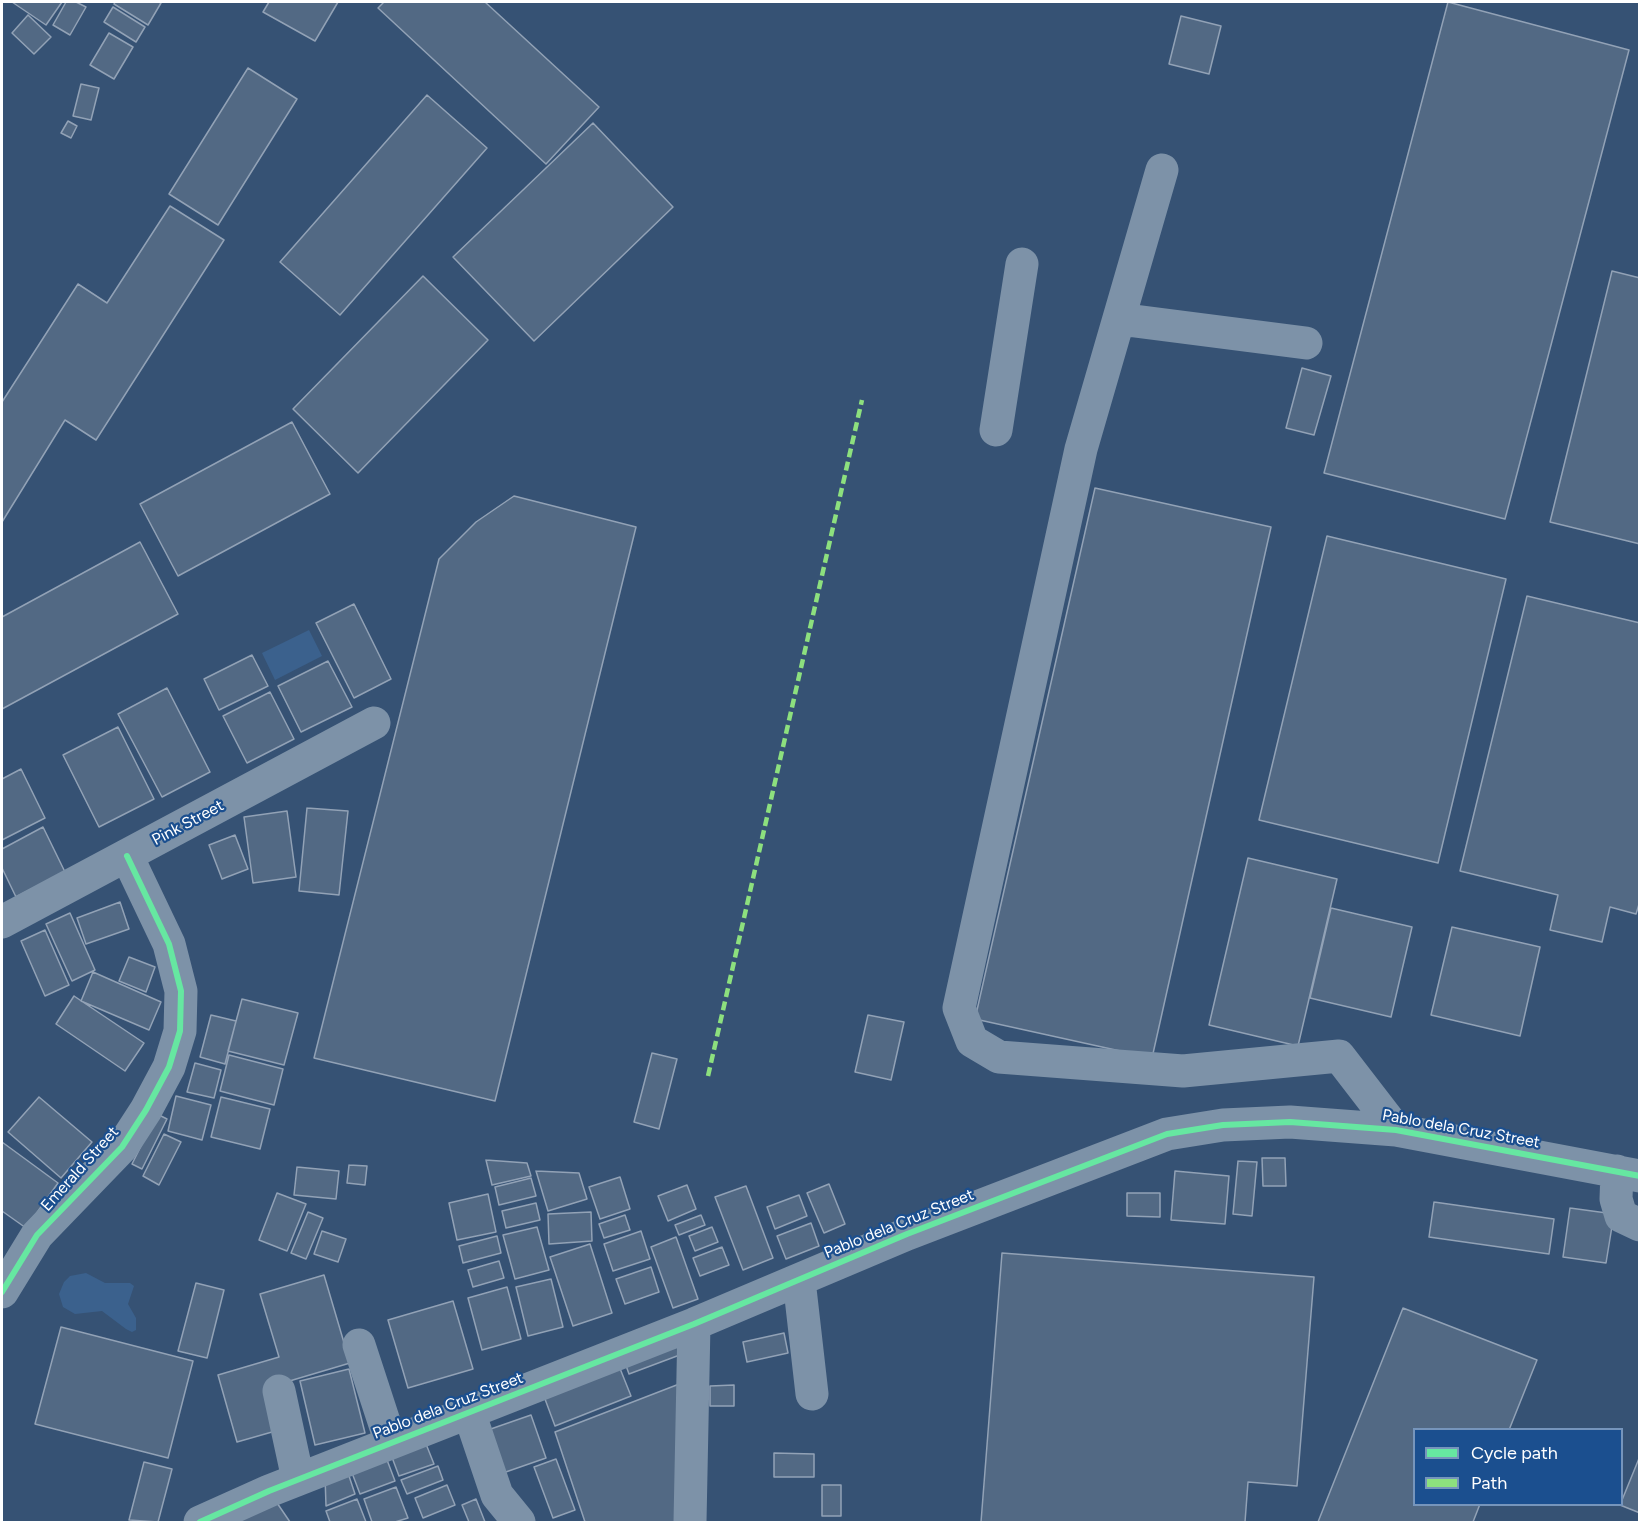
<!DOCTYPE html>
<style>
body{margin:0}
#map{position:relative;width:1641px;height:1524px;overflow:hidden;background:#365274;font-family:Figtree,sans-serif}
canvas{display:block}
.frame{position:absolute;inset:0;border:3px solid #fff;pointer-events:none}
.legend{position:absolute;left:1413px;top:1428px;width:210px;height:78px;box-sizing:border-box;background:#1b4f8f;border:2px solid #7695bc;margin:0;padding:8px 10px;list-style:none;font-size:18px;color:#fff}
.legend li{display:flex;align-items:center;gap:12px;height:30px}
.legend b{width:30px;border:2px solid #7695bc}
</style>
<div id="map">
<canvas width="1641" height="1524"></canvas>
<div class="frame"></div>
<ul class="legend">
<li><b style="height:8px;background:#66e7a1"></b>Cycle path</li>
<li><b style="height:8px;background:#8de07e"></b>Path</li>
</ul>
</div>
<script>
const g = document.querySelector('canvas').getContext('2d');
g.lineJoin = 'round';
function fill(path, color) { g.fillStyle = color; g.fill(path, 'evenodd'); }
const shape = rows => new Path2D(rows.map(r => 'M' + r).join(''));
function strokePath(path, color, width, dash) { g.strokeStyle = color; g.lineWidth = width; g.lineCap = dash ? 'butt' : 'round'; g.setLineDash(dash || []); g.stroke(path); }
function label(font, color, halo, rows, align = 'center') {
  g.font = font + ' Figtree,sans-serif'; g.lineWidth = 4.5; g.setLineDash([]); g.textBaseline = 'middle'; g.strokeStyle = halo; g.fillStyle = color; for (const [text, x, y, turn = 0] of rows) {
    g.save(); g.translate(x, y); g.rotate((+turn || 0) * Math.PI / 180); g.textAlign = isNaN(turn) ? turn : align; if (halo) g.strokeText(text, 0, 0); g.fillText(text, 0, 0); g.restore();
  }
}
fill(shape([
 [309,630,322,656,275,680,262,653],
 [86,1273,105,1283,130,1283,134,1286,128,1304,136,1318,136,1330,132,1332,126,1329,102,1311,75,1314,63,1307,59,1294,64,1282,70,1276]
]), '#3b618d');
const building = shape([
 [12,2,62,2,46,25,12,2],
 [66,2,76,2,86,7,70,35,53,25,66,2],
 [115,2,159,2,161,3,148,25,114,4,115,2],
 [269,2,338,2,315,41,263,12,269,2],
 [384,2,485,2,599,107,546,164,378,8,384,2],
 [1448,2,1629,50,1505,519,1324,473,1448,2],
 [113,7,145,27,136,42,104,22,113,7],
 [28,15,51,37,34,54,12,33,28,15],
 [1181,16,1221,26,1209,74,1169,64,1181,16],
 [109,33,133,47,114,79,90,65,109,33],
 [248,68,297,99,218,225,169,194,248,68],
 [81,84,99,88,91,120,73,116,81,84],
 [427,95,487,148,340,315,280,262,427,95],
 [68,121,77,126,71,138,61,133,68,121],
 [593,123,673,207,534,341,453,257,593,123],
 [170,206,224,240,96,440,65,420,2,522,2,402,78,284,107,303,170,206],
 [1612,271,1640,278,1640,544,1550,522,1612,271],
 [423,276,488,340,358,473,293,409,423,276],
 [1302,368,1331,376,1314,435,1286,428,1302,368],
 [292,422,330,494,178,576,140,504,292,422],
 [1095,488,1271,527,1152,1058,975,1019,1095,488],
 [514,496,636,527,495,1101,314,1058,439,559,476,522,514,496],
 [1327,536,1506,579,1438,863,1259,820,1327,536],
 [140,542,178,614,2,709,2,617,140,542],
 [1527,596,1640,623,1640,901,1636,914,1610,907,1602,942,1550,930,1558,895,1460,871,1527,596],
 [354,604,391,679,354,698,316,623,354,604],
 [252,655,268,686,219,710,204,679,252,655],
 [328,661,352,707,301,732,278,686,328,661],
 [167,688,210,772,162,797,118,714,167,688],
 [270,692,294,739,247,763,223,716,270,692],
 [118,727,154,799,99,827,63,755,118,727],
 [21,769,45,818,2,840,2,779,21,769],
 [307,808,348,811,339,895,299,891,307,808],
 [287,811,296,877,253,883,244,817,287,811],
 [43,827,65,872,16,897,2,868,2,849,43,827],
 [235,835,248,869,222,879,209,845,235,835],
 [1248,858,1337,879,1298,1046,1209,1025,1248,858],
 [120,902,129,929,86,944,77,918,120,902],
 [1331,908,1412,927,1391,1017,1310,998,1331,908],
 [70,913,95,970,72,981,46,924,70,913],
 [1452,927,1540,947,1520,1036,1431,1015,1452,927],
 [45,930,69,985,45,996,21,941,45,930],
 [129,957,155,967,146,992,119,981,129,957],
 [93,972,161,1002,149,1030,81,1001,93,972],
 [74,996,144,1043,125,1071,56,1024,74,996],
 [242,999,298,1013,284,1065,228,1051,242,999],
 [211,1015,236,1021,225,1064,200,1057,211,1015],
 [868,1015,904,1022,891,1080,855,1072,868,1015],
 [652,1053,677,1059,659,1129,634,1122,652,1053],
 [229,1055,283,1069,274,1105,220,1091,229,1055],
 [195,1063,221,1070,214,1098,187,1092,195,1063],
 [176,1096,211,1105,202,1140,168,1131,176,1096],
 [39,1097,92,1142,61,1178,8,1132,39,1097],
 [221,1097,270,1109,260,1149,211,1137,221,1097],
 [157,1114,167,1119,142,1169,132,1164,157,1114],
 [164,1134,181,1142,159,1185,143,1176,164,1134],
 [2,1142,58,1183,26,1228,2,1211,2,1142],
 [1262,1158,1285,1158,1286,1186,1263,1186,1262,1158],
 [486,1160,527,1163,531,1176,492,1185,486,1160],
 [1238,1161,1257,1162,1252,1216,1233,1214,1238,1161],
 [349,1165,367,1166,365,1185,347,1183,349,1165],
 [297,1167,339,1171,336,1199,294,1195,297,1167],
 [536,1171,579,1173,587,1199,548,1211,536,1171],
 [1175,1171,1229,1176,1225,1224,1171,1220,1175,1171],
 [620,1177,630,1209,600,1219,589,1187,620,1177],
 [531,1178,536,1196,499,1205,495,1187,531,1178],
 [829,1184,845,1224,824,1233,807,1193,829,1184],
 [687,1185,696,1209,668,1221,658,1196,687,1185],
 [746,1186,773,1258,743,1270,715,1197,746,1186],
 [277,1193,306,1204,287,1251,259,1240,277,1193],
 [1127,1193,1160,1193,1160,1217,1127,1216,1127,1193],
 [488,1194,496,1232,457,1240,449,1203,488,1194],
 [799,1195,807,1216,775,1229,767,1207,799,1195],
 [1434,1202,1554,1219,1549,1254,1429,1237,1434,1202],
 [536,1203,540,1220,506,1228,502,1211,536,1203],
 [1570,1208,1614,1214,1606,1263,1563,1257,1570,1208],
 [308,1212,323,1218,306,1259,291,1253,308,1212],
 [591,1212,592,1241,549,1244,548,1214,591,1212],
 [625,1215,630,1230,604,1238,599,1224,625,1215],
 [701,1215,705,1225,679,1235,675,1225,701,1215],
 [811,1223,819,1246,786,1259,777,1236,811,1223],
 [537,1227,549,1270,515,1279,503,1235,537,1227],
 [712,1227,718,1242,695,1251,689,1236,712,1227],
 [322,1231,346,1239,338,1262,314,1254,322,1231],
 [641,1231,650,1259,613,1271,604,1244,641,1231],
 [497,1236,501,1253,463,1263,459,1246,497,1236],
 [676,1237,698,1299,673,1308,651,1247,676,1237],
 [590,1244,612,1313,573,1326,550,1257,590,1244],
 [722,1247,729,1265,700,1276,693,1258,722,1247],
 [1002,1253,1314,1277,1297,1486,1248,1482,1245,1522,981,1522,1002,1253],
 [499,1261,504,1278,473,1287,468,1270,499,1261],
 [651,1267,659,1292,625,1304,616,1279,651,1267],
 [324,1275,350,1363,266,1388,279,1430,237,1442,218,1375,279,1357,260,1294,324,1275],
 [551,1279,563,1327,528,1336,516,1287,551,1279],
 [196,1283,224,1290,207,1358,178,1351,196,1283],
 [507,1287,521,1339,482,1350,468,1298,507,1287],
 [453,1301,473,1369,408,1388,388,1320,453,1301],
 [1403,1308,1537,1360,1509,1430,1414,1430,1414,1504,1480,1504,1473,1522,1318,1522,1403,1308],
 [61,1327,193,1361,168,1458,35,1424,61,1327],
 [784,1333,788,1353,747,1362,743,1342,784,1333],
 [680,1339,685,1353,629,1374,624,1360,680,1339],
 [617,1361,631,1396,555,1426,542,1391,617,1361],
 [349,1369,365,1433,315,1445,300,1381,349,1369],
 [687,1381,688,1522,585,1522,555,1432,687,1381],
 [734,1385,734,1406,710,1406,710,1386,734,1385],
 [531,1415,546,1458,500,1474,485,1431,531,1415],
 [424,1439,434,1464,399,1476,390,1452,424,1439],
 [384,1452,395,1481,360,1494,349,1465,384,1452],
 [774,1453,814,1454,814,1477,774,1477,774,1453],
 [1640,1456,1640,1513,1620,1505,1640,1456],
 [556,1459,575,1510,553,1518,534,1467,556,1459],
 [144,1462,172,1469,158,1522,129,1520,144,1462],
 [438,1466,443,1480,407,1494,401,1480,438,1466],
 [346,1467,355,1494,326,1506,325,1476,346,1467],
 [447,1485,455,1505,423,1518,415,1498,447,1485],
 [822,1485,841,1485,841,1516,822,1516,822,1485],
 [396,1487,408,1518,395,1522,372,1522,364,1499,396,1487],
 [273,1497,290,1522,233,1522,273,1497],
 [357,1499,366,1522,330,1522,326,1511,357,1499],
 [476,1499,485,1522,469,1522,462,1505,476,1499]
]);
fill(building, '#526984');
strokePath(building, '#92a2b6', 1.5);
strokePath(shape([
 [1162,170,1081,449,959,1008,972,1041,999,1057,1183,1071,1339,1056,1396,1130],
 [1119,319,1306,343],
 [996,430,1022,264],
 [2,922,374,723],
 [1617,1171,1616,1199,1621,1216,1640,1225],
 [799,1280,812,1394],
 [2,1292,37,1235,122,1147,146,1110,169,1067,180,1031,181,991,169,944,127,856],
 [359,1345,391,1443],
 [279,1391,298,1479],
 [469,1412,497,1495,519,1522],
 [200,1522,269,1491,694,1324,907,1234,1167,1134,1223,1125,1290,1122,1396,1130,1640,1176],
 [690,1522,694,1324]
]), '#7d92a8', 33);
strokePath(shape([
 [708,1076,862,400]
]), '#8de07e', 4.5, [9, 4.5]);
strokePath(shape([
 [2,1292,37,1235,122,1147,146,1110,169,1067,180,1031,181,991,169,944,127,856],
 [200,1522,269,1491,694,1324,907,1234,1167,1134,1223,1125,1290,1122,1396,1130,1640,1176]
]), '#66e7a1', 6);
label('16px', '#fff', '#1b4f8f', [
 ["Pink Street",188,823,-28],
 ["Pablo dela Cruz Street",1461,1129,10],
 ["Emerald Street",80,1169,-48],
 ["Pablo dela Cruz Street",899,1224,-22],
 ["Pablo dela Cruz Street",448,1406,-21]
]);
</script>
